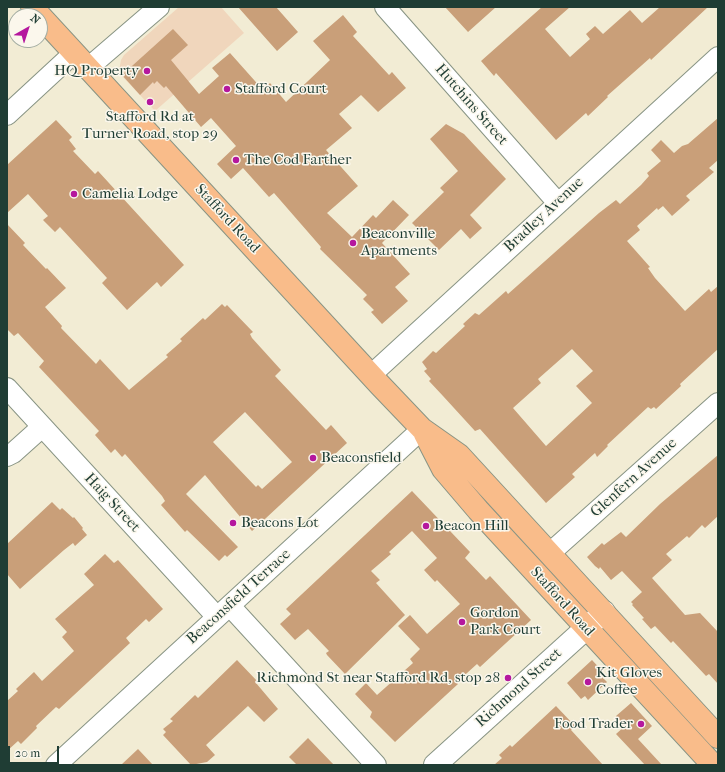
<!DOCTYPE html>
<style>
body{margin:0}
#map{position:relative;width:725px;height:772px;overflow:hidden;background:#f2ecd4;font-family:"IM FELL French Canon",serif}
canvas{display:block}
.frame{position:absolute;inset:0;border:8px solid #1f3d34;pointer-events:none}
.north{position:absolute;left:8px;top:8px;width:40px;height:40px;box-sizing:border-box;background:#fbf7ec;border:1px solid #a3ada2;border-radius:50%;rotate:39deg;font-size:11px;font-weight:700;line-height:16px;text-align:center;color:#1f3d34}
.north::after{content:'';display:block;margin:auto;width:14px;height:18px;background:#b5179e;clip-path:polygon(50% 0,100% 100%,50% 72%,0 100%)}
.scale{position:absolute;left:8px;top:746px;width:51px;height:18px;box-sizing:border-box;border:2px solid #1f3d34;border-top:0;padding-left:5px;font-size:12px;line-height:14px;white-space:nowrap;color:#1f3d34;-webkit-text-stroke:3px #fbf7ec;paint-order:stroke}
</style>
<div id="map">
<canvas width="725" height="772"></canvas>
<div class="frame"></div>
<div class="north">N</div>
<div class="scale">20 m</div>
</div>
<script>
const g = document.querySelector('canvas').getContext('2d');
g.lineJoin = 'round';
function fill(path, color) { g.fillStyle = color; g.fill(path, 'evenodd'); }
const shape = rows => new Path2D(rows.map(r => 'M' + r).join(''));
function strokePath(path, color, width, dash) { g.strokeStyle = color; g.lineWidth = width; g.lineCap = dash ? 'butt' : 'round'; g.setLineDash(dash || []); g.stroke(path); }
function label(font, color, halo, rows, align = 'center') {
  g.font = font + ' "IM FELL French Canon",serif'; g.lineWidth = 3; g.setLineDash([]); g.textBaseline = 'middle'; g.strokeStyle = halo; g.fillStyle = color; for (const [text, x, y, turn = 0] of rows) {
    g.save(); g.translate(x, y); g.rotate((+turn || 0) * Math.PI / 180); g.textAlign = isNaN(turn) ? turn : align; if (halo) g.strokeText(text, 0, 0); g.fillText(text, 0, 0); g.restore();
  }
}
fill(shape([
 [179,7,221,7,244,33,155,111,122,76,119,71,121,60,124,55]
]), '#f0d6bc');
fill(shape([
 [238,7,276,7,298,32,277,51],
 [445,7,496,7,468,32],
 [542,7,570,7,545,29,570,57,590,39,586,34,595,26,603,34,630,10,642,23,660,7,708,7,651,60,650,58,607,96,608,97,588,116,586,113,556,140,496,73,494,76,481,61],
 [343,15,357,32,353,36,389,75,392,72,406,88,378,112,361,95,339,114,352,128,326,150,358,186,327,213,352,237,373,215,376,218,393,200,409,215,382,243,410,274,395,287,408,301,382,324,371,312,374,310,363,299,367,295,320,249,321,247,274,193,269,197,243,168,231,179,217,164,236,146,211,118,201,127,166,86,164,88,157,81,154,84,153,82,140,95,122,75,173,29,188,45,171,60,199,94,219,76,212,68,230,53,263,90,270,83,286,102,330,60,313,41],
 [718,118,718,160,709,168,714,172,686,196,690,200,672,216,663,206,658,210,657,208,637,226,640,230,627,241,650,267,648,268,655,278,685,311,709,289,711,292,718,286,718,349,680,384,681,386,656,409,654,407,651,409,648,407,607,445,608,446,597,457,595,453,572,474,575,477,546,503,480,429,475,431,443,396,429,381,431,379,424,371,427,369,422,362,433,351,436,353,465,326,463,324,475,313,479,315,506,291,508,294,599,213,616,200,620,204,641,185,649,176,647,173,661,161,651,150,661,140,674,153,682,146,688,144],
 [572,349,593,371,576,386,592,403,546,446,513,408,541,383,538,379],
 [56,120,72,137,69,140,76,149,73,151,95,174,98,171,184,265,161,287,157,282,127,310,102,283,107,278,60,227,55,232,43,220,48,216,28,194,7,213,7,165],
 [446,124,464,134,506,179,470,215,482,228,470,239,461,229,439,250,412,223,444,192,440,188,458,171,430,139],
 [7,224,25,243,23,245,46,269,47,268,66,288,45,307,62,326,61,328,96,364,100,359,129,390,168,357,166,355,182,341,180,339,203,318,205,320,222,304,225,307,227,305,253,332,250,334,252,338,281,370,275,376,326,430,331,425,347,443,252,531,205,475,186,494,238,547,227,557,225,555,219,561,187,530,185,532,161,505,165,501,162,496,125,454,122,457,115,449,111,453,95,435,99,431,39,367,44,361,18,333,14,336,7,329],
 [245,412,292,462,262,489,258,485,256,487,213,442],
 [718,455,718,516,705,528,702,525,689,538,687,536,666,554,672,560,652,578,685,615,700,613,718,632,718,684,709,674,706,676,673,641,671,643,655,626,651,629,642,619,644,618,632,605,633,604,631,602,642,592,622,571,611,580,600,567,599,569,595,566,587,557,602,543,604,545,621,532,626,537,660,504],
 [412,491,470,552,465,558,486,580,490,576,531,620,480,667,477,664,457,682,458,684,395,742,370,717,372,712,355,694,366,683,377,695,413,663,410,659,420,649,398,626,410,615,427,634,460,604,437,580,435,582,424,570,437,558,412,531,389,552,391,554,371,571,380,580,376,583,405,615,345,674,327,655,326,653,329,651,308,629,295,640,280,624,291,614,286,609],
 [52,502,60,510,62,508,73,518,74,517,83,528,82,529,87,535,75,546,73,543,64,550,20,589,7,574,7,544],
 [105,554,114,563,118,560,163,609,149,622,146,619,126,638,130,643,59,709,56,707,36,726,37,728,21,744,18,741,7,751,7,701,18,691,16,689,34,672,42,681,74,651,62,637,67,632,55,619,94,585,84,574],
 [237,660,258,682,256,683,278,709,264,722,248,706,206,745,215,755,207,762,191,765,163,735,166,732,163,729,173,721,170,719,195,695,198,698],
 [592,660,606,675,603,678,607,682,588,700,585,696,581,699,567,683],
 [631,703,652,726,638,739,662,765,645,765,616,734,625,726,616,716],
 [556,706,575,726,571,730,603,765,494,765,502,758,499,755,510,745,512,747],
 [308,738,334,765,297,765,289,757],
 [138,749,153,765,121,765]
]), '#c99f79');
const minor = shape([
 [385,7,557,202],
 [88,68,159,7],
 [7,115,74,53],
 [371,375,718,57],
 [7,388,217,617],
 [7,456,13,453,42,427],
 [550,553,718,403],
 [230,606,376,765],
 [56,765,422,429]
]);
const tertiary = shape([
 [435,765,604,612]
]);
const trunk = shape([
 [32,7,380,385,422,429,459,455,718,737],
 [425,434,443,469,478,510,713,765]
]);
strokePath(minor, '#889484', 22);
strokePath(tertiary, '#889484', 24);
strokePath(trunk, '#889484', 24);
strokePath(minor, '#fff', 20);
strokePath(tertiary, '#fff', 22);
strokePath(trunk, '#f9bc8a', 22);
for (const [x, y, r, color] of [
 [147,71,4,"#b5179e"],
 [227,89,4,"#b5179e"],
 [150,102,4,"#b5179e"],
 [236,160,4,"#b5179e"],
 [74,194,4,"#b5179e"],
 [353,243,4,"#b5179e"],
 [313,458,4,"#b5179e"],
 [233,523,4,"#b5179e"],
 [426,526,4,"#b5179e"],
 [462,622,4,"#b5179e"],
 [508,678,4,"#b5179e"],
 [588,682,4,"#b5179e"],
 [641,724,4,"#b5179e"]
]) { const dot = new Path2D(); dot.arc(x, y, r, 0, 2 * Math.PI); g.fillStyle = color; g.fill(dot); strokePath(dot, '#fbf7ec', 1.5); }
label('15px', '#1f3d34', '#fbf7ec', [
 ["HQ Property",139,71,"right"],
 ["Stafford Court",235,89],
 ["Stafford Rd at",150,117,"center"],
 ["Turner Road, stop 29",150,134,"center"],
 ["The Cod Farther",244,160],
 ["Camelia Lodge",82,194],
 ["Beaconville",361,234],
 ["Apartments",361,251],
 ["Beaconsfield",321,458],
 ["Beacons Lot",241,523],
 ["Beacon Hill",434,526],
 ["Gordon",470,613],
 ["Park Court",470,630],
 ["Kit Gloves",596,673],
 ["Coffee",596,690],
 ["Richmond St near Stafford Rd, stop 28",500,678,"right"],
 ["Food Trader",633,724,"right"]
], 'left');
label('15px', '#1f3d34', '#fbf7ec', [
 ["Hutchins Street",471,105,49],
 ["Bradley Avenue",544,215,-43],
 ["Stafford Road",227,219,47],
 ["Glenfern Avenue",634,478,-42],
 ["Haig Street",112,503,47],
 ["Beaconsfield Terrace",239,597,-42],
 ["Stafford Road",562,602,48],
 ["Richmond Street",519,688,-42]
]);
</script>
